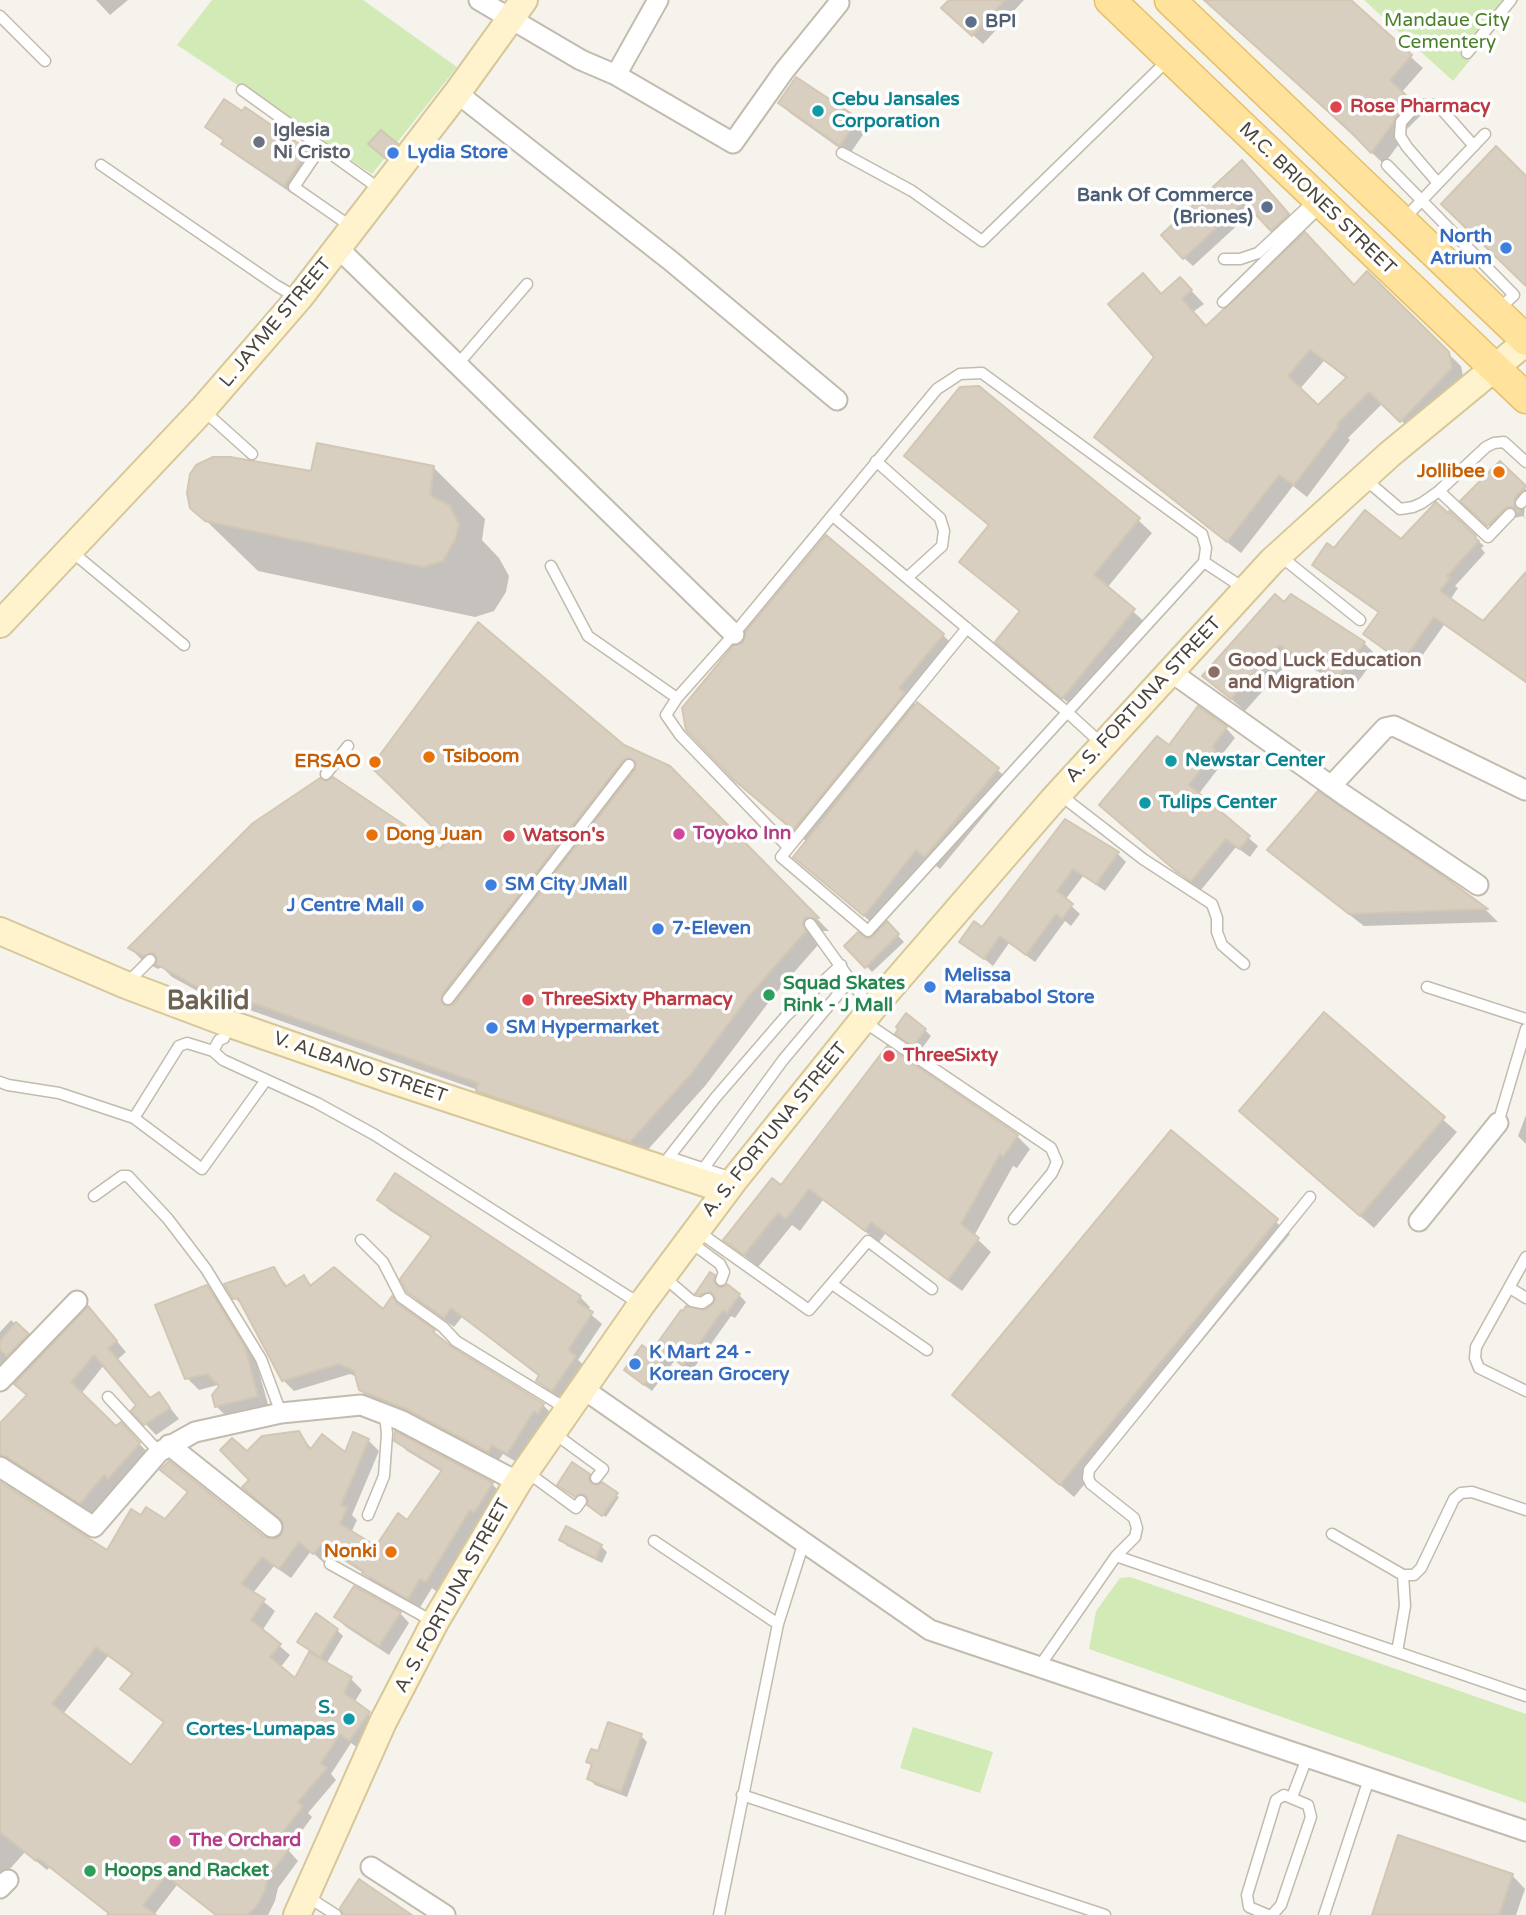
<!DOCTYPE html>
<style>
body{margin:0}
canvas{display:block;background:#f6f3ec}
</style>
<canvas width="1526" height="1915"></canvas>
<script>
const g = document.querySelector('canvas').getContext('2d');
g.lineJoin = 'round';
function fill(path, color) { g.fillStyle = color; g.fill(path, 'evenodd'); }
const shape = rows => new Path2D(rows.map(r => 'M' + r).join(''));
function strokePath(path, color, width, dash) { g.strokeStyle = color; g.lineWidth = width; g.lineCap = dash ? 'butt' : 'round'; g.setLineDash(dash || []); g.stroke(path); }
function label(font, color, halo, rows, align = 'center') {
  g.font = font + ' "Varela Round",sans-serif'; g.lineWidth = 7; g.setLineDash([]); g.textBaseline = 'middle'; g.strokeStyle = halo; g.fillStyle = color; for (const [text, x, y, turn = 0] of rows) {
    g.save(); g.translate(x, y); g.rotate((+turn || 0) * Math.PI / 180); g.textAlign = isNaN(turn) ? turn : align; if (halo) g.strokeText(text, 0, 0); g.fillText(text, 0, 0); g.restore();
  }
}
fill(shape([
 [212,0,363,0,457,67,372,174,177,45],
 [1364,0,1519,0,1453,81],
 [1130,1577,1526,1714,1526,1803,1089,1649,1096,1611,1120,1578],
 [913,1727,993,1752,980,1793,900,1768]
]), '#d2eab5');
fill(shape([
 [96,0,128,0,110,15],
 [951,0,1024,0,983,44,954,18],
 [1205,0,1348,0,1423,68,1401,93,1422,114,1407,129,1405,136,1384,164],
 [797,80,857,120,867,129,849,155,790,113,780,103],
 [207,127,307,151,317,161,294,195,233,153,223,144,225,142],
 [396,146,402,152,393,164,377,150],
 [1251,171,1296,223,1281,239,1254,210,1193,266,1184,258],
 [1367,274,1461,366,1464,381,1414,433,1383,403,1348,438,1350,440,1307,497,1293,486,1241,553,1109,450,1096,437,1157,357,1162,296,1180,279,1204,304,1193,312,1207,328,1355,287],
 [1324,361,1347,379,1318,408,1299,390],
 [907,456,1138,520,1152,533,1107,588,1147,624,1077,710,1010,655,1021,613,961,561,990,527],
 [1500,464,1526,489,1524,516,1526,519,1523,516,1514,518,1498,534,1463,501],
 [434,468,485,519,482,540,499,558,509,576,506,592,494,611,475,617,258,571,192,507,312,473],
 [1436,504,1475,538,1484,546,1481,548,1485,553,1455,586,1458,588,1450,600,1484,624,1526,588,1526,683,1444,625,1412,670,1366,634,1380,614,1323,574,1314,565,1335,550,1401,541],
 [1284,605,1364,643,1377,656,1351,691,1293,657,1245,711,1204,676],
 [943,635,956,648,912,702,998,770,1011,783,940,869,931,862,878,928,795,857,807,842,750,794,687,729],
 [1226,728,1235,738,1220,757,1224,761,1198,795,1258,846,1250,857,1236,847,1201,890,1188,881,1111,814,1169,748],
 [623,746,669,767,829,931,818,931,815,938,818,945,775,994,705,1086,644,1154,491,1104,478,1090,241,1007,234,1011,172,977,162,967,158,969,143,961,130,948,440,852],
 [1318,794,1487,911,1498,922,1364,926,1282,863,1269,850],
 [1065,821,1118,854,1126,862,1105,891,1083,876,1065,900,1080,914,1071,926,1065,921,1035,962,1009,943,993,966,962,941,983,930],
 [887,924,904,942,872,972,847,946,872,939],
 [1324,1014,1457,1132,1374,1228,1254,1124],
 [925,1030,931,1036,920,1051,903,1040],
 [1526,1115,1526,1144,1518,1136],
 [1171,1132,1290,1234,1074,1497,955,1395],
 [1017,1136,1030,1149,1017,1168,1013,1166,974,1236,991,1252,962,1291,885,1234,879,1242,823,1200,800,1231,792,1225,758,1267,725,1240,781,1188],
 [379,1200,580,1297,590,1307,587,1311,602,1324,578,1360,586,1367,563,1400,548,1391,538,1381,540,1377,462,1317,454,1327,419,1302,408,1291,432,1238,389,1210],
 [274,1269,288,1287,304,1278,313,1286,383,1312,403,1310,444,1342,543,1405,553,1415,518,1463,503,1454,498,1461,370,1400,359,1389,357,1377,350,1374,294,1391,283,1380,245,1309,235,1298],
 [714,1277,721,1284,720,1289,739,1295,746,1302,735,1318,731,1316,691,1372,675,1360,652,1391,633,1377,651,1355,716,1304,717,1299,704,1300,697,1294],
 [207,1287,219,1299,256,1361,269,1408,228,1418,216,1406,222,1384,199,1390,187,1378],
 [98,1319,126,1352,117,1360,151,1400,159,1394,179,1419,156,1435,133,1411,138,1406,104,1365,81,1394,116,1429,131,1435,150,1455,120,1489,116,1485,92,1513,13,1465,0,1452,0,1425],
 [11,1320,38,1345,0,1388,0,1332],
 [298,1433,312,1449,346,1455,368,1440,379,1451,352,1515,357,1520,351,1533,376,1548,407,1522,442,1472,407,1451,396,1440,492,1484,503,1495,482,1520,437,1592,432,1588,419,1609,375,1584,365,1574,333,1554,325,1564,311,1551,291,1578,274,1566,253,1593,275,1611,262,1631,290,1655,280,1668,295,1680,311,1652,300,1642,337,1630,343,1636,326,1664,351,1679,362,1690,354,1703,380,1724,361,1750,351,1743,331,1774,336,1780,308,1813,312,1817,288,1850,298,1861,278,1888,275,1901,268,1915,215,1915,177,1885,154,1915,106,1915,108,1913,50,1867,47,1870,25,1852,0,1880,0,1484,108,1552,142,1518,165,1522,189,1493,162,1470,271,1541,282,1536,285,1523,252,1480,247,1454],
 [108,1656,133,1675,123,1689,165,1723,131,1768,63,1714],
 [589,1475,592,1478,591,1484,619,1497,606,1517,592,1508,589,1497,582,1496,578,1499,562,1487],
 [561,1540,601,1546,607,1552,602,1563,567,1546],
 [400,1613,409,1623,389,1655,346,1627,336,1617],
 [641,1736,647,1742,627,1797,595,1785,589,1779,593,1766,588,1761,599,1753],
 [1512,1875,1525,1889,1516,1915,1373,1915]
]), '#0003');
const building = shape([
 [949,0,1005,0,972,36,941,8,949,0],
 [1204,0,1351,0,1412,55,1390,80,1411,100,1396,117,1393,123,1371,153,1347,128,1204,0],
 [796,77,858,118,840,146,778,103,796,77],
 [224,99,242,111,245,107,308,150,284,186,221,144,224,140,205,127,224,99],
 [381,130,398,144,386,159,368,144,381,130],
 [1496,146,1526,176,1526,286,1441,204,1496,146],
 [1242,160,1289,214,1271,231,1244,202,1183,259,1161,235,1242,160],
 [1305,232,1354,285,1367,271,1449,352,1452,368,1400,422,1369,392,1337,424,1339,426,1294,485,1279,475,1227,542,1094,437,1154,357,1108,304,1143,273,1161,294,1180,277,1192,290,1182,299,1206,326,1305,232],
 [1310,350,1347,377,1318,405,1288,376,1310,350],
 [979,386,1140,518,1094,575,1135,609,1062,699,995,642,1020,611,959,562,989,525,904,456,960,387,979,386],
 [317,443,434,466,430,495,449,505,459,524,455,540,443,561,423,567,205,521,190,508,187,493,190,474,196,465,213,457,230,457,311,471,317,443],
 [1500,461,1526,486,1515,497,1514,506,1520,510,1517,513,1515,508,1507,507,1487,526,1460,501,1500,461],
 [1436,502,1448,513,1449,511,1476,536,1475,538,1479,541,1447,576,1450,578,1440,591,1483,621,1526,572,1526,682,1434,617,1402,662,1363,634,1379,612,1312,565,1327,543,1334,548,1365,510,1401,539,1436,502],
 [826,535,944,634,899,688,905,693,793,830,734,780,686,730,682,708,733,646,743,642,746,631,826,535],
 [1275,594,1284,602,1291,594,1365,642,1337,679,1279,645,1231,699,1202,676,1275,594],
 [478,622,624,745,670,766,819,918,805,918,803,924,806,931,749,996,692,1073,630,1142,476,1091,478,1083,227,994,219,999,156,964,157,957,153,953,143,956,128,948,253,823,320,778,326,781,333,777,440,849,447,841,371,767,478,622],
 [629,758,636,762,635,770,454,1004,450,1006,444,1005,441,1001,442,994,623,760,629,758],
 [917,702,999,768,925,857,916,850,864,916,793,857,917,702],
 [1198,706,1227,727,1212,747,1216,750,1189,785,1250,836,1239,849,1226,839,1191,881,1177,872,1099,805,1157,736,1169,745,1198,706],
 [1318,791,1443,876,1488,909,1349,914,1267,850,1318,791],
 [1065,819,1119,852,1096,884,1073,869,1057,891,1073,904,1062,919,1056,914,1026,955,1000,936,984,959,959,942,974,921,982,927,1065,819],
 [887,921,899,934,865,968,844,946,858,932,866,938,871,938,887,921],
 [1324,1012,1445,1117,1360,1216,1239,1111,1324,1012],
 [906,1013,926,1029,913,1046,895,1034,898,1029,896,1027,906,1013],
 [887,1046,1018,1135,1003,1157,1000,1154,961,1224,979,1238,948,1280,871,1222,865,1231,809,1189,786,1219,778,1213,744,1255,723,1240,772,1178,781,1185,887,1046],
 [1171,1130,1278,1219,1060,1485,952,1395,1171,1130],
 [395,1173,581,1296,577,1302,593,1312,568,1350,576,1356,552,1391,536,1381,539,1375,451,1308,444,1318,407,1292,400,1279,432,1236,377,1200,395,1173],
 [274,1267,285,1287,304,1275,310,1286,334,1267,383,1309,392,1296,397,1303,435,1330,433,1332,452,1347,544,1404,538,1414,534,1411,507,1454,492,1445,488,1452,406,1409,359,1390,354,1371,339,1364,282,1381,238,1298,233,1299,224,1284,274,1267],
 [710,1272,715,1275,714,1282,718,1287,723,1287,727,1284,740,1294,727,1313,723,1310,683,1366,667,1354,644,1385,624,1370,642,1345,651,1352,681,1310,683,1311,686,1306,705,1310,714,1303,715,1298,711,1292,700,1295,695,1294,710,1272],
 [207,1285,245,1347,258,1396,215,1407,212,1395,219,1386,207,1374,185,1379,155,1305,207,1285],
 [88,1306,117,1341,108,1348,150,1398,159,1392,170,1408,144,1425,131,1411,136,1405,94,1355,71,1382,116,1426,121,1422,140,1443,108,1479,104,1475,80,1504,7,1457,0,1455,0,1423,27,1395,14,1384,88,1306],
 [16,1322,29,1334,7,1356,0,1350,0,1341,16,1322],
 [299,1431,310,1450,322,1434,345,1452,353,1432,369,1439,341,1505,347,1508,340,1524,376,1546,398,1513,407,1520,442,1470,394,1441,395,1431,493,1483,474,1513,470,1510,426,1582,420,1579,408,1599,362,1573,364,1571,321,1545,313,1554,299,1542,279,1569,262,1557,241,1584,265,1599,251,1620,281,1644,270,1657,295,1678,309,1652,352,1677,344,1693,370,1712,349,1741,340,1734,321,1763,327,1768,298,1802,303,1806,277,1840,289,1849,268,1877,265,1890,257,1906,247,1915,216,1915,166,1876,143,1905,156,1915,111,1915,38,1858,36,1861,0,1832,0,1482,107,1550,131,1509,141,1515,146,1507,165,1519,188,1492,160,1470,169,1461,264,1537,276,1539,282,1534,283,1522,242,1487,249,1480,220,1450,232,1438,247,1451,262,1436,299,1431],
 [96,1647,133,1673,120,1689,164,1722,131,1765,52,1704,96,1647],
 [572,1462,590,1474,589,1480,592,1484,598,1485,602,1482,618,1493,602,1516,587,1505,588,1499,585,1495,579,1494,575,1497,557,1485,572,1462],
 [566,1526,602,1545,596,1558,559,1540,566,1526],
 [354,1586,401,1612,379,1646,334,1617,354,1586],
 [316,1613,338,1629,320,1657,297,1642,316,1613],
 [608,1722,642,1734,621,1792,587,1779,592,1764,586,1762,591,1749,598,1751,608,1722],
 [1398,1835,1513,1874,1499,1915,1372,1915,1398,1835],
 [359,1879,372,1888,412,1915,343,1915,340,1908,359,1879]
]);
fill(building, '#d8cfc1');
strokePath(building, '#d3c7b4', 2);
const lane = shape([
 [0,16,45,61],
 [1467,53,1511,0],
 [242,90,381,190],
 [321,147,294,187,353,228],
 [842,153,912,191,982,241,1169,59],
 [101,165,277,286,298,298],
 [1387,165,1514,295,1500,308],
 [1438,183,1407,147,1400,136,1401,122,1413,109,1423,105,1434,105,1444,112,1474,146],
 [1403,220,1485,134],
 [1224,259,1240,259,1258,253,1314,201],
 [1223,302,1320,207],
 [458,364,527,284],
 [203,410,252,454],
 [876,461,940,518,944,531,942,546,907,578],
 [1365,479,1400,509,1413,507,1422,503,1439,491,1486,447,1494,443,1504,442,1526,462],
 [1439,491,1488,537,1510,514],
 [1521,503,1526,497],
 [833,516,1067,712,1102,744],
 [71,551,184,645],
 [1279,555,1360,620],
 [1204,562,1245,589],
 [551,566,588,636,677,698],
 [326,774,348,746],
 [1059,794,1143,859,1212,904,1217,918,1217,932,1222,945,1244,964],
 [788,847,680,735,666,715,677,698,734,634,937,389,960,374,982,373,1202,534,1206,548,1204,562,868,931,781,857,967,628],
 [810,924,871,1009],
 [128,982,150,960],
 [1427,987,1526,1019],
 [448,999,629,765],
 [863,1021,1051,1148,1057,1162,1052,1173,1014,1219],
 [213,1051,219,1040,224,1038,228,1025],
 [0,1082,8,1085,59,1093,134,1118,202,1169,266,1080],
 [134,1118,179,1046,187,1043,213,1051,223,1060,317,1103,375,1135,640,1304],
 [1498,1123,1526,1029],
 [701,1172,783,1060,851,979],
 [732,1178,669,1157,716,1097,786,1016,841,965],
 [94,1196,122,1176,128,1176,168,1219,206,1269,261,1359,281,1413],
 [699,1232,809,1310,868,1241,932,1289],
 [361,1240,383,1262,401,1297,443,1327,456,1341,567,1409],
 [689,1241,720,1264,724,1272,721,1280],
 [1526,1257,1476,1347,1475,1358,1479,1368,1526,1391],
 [665,1278,692,1301,702,1303,708,1299],
 [832,1284,927,1350],
 [1510,1288,1526,1298],
 [108,1397,159,1452],
 [555,1434,603,1469,596,1478],
 [527,1472,576,1508,581,1501],
 [368,1515,384,1476,387,1434,385,1414],
 [1332,1534,1403,1575,1414,1575,1421,1568,1454,1499,1461,1493,1472,1492,1526,1510],
 [654,1541,778,1624],
 [1116,1556,1526,1696],
 [330,1564,434,1622],
 [1397,1652,1405,1606,1403,1575],
 [1039,1667,1116,1556,1135,1537,1137,1528,1134,1518,1091,1484,1088,1478,1089,1470,1310,1197],
 [742,1795,1105,1915],
 [1292,1797,1307,1758],
 [308,1897,336,1915],
 [719,1915,778,1624,804,1542],
 [1268,1915,1249,1907,1247,1895,1276,1800,1284,1795,1308,1805,1311,1817,1281,1905,1272,1915],
 [1324,1915,1369,1779]
]);
const street = shape([
 [479,0,581,60,616,75,733,143,784,71,839,3],
 [616,75,658,0],
 [457,93,671,261,837,400],
 [338,248,734,634],
 [1171,672,1344,795,1478,885],
 [1331,786,1385,728,1394,726,1525,790],
 [1419,1221,1498,1123],
 [0,1381,77,1301],
 [582,1388,930,1630,1526,1831],
 [169,1445,272,1527],
 [0,1467,94,1527,159,1452,195,1432,281,1413,361,1405,400,1420,518,1482],
 [371,1867,445,1915],
 [0,1888,8,1880]
]);
const secondary = shape([
 [0,624,202,410,299,298,457,93,524,0],
 [0,931,126,985,222,1021,389,1079,726,1190],
 [297,1915,383,1722,435,1622,518,1482,641,1305,735,1179,871,1010,1052,801,1272,561,1390,454,1526,342]
]);
const primary = shape([
 [1110,0,1526,398],
 [1170,0,1526,340]
]);
strokePath(lane, '#c2bbae', 13);
strokePath(street, '#c2bbae', 23);
strokePath(secondary, '#d6c79b', 30);
strokePath(primary, '#e6c16a', 33);
strokePath(lane, '#fff', 10);
strokePath(street, '#fff', 19);
strokePath(secondary, '#fff3cd', 26);
strokePath(primary, '#ffe39c', 30);
for (const [x, y, r, color] of [
 [971,22,7,"#5c6f8a"],
 [1336,107,7,"#e0444e"],
 [818,111,7,"#0f9aa8"],
 [259,142,7,"#6b7280"],
 [393,153,7,"#3f7fe0"],
 [1267,207,7,"#5c6f8a"],
 [1506,248,7,"#3f7fe0"],
 [1499,472,7,"#e8710a"],
 [1214,672,7,"#8d6e63"],
 [429,757,7,"#e8710a"],
 [1171,761,7,"#0f9aa8"],
 [375,762,7,"#e8710a"],
 [1145,803,7,"#0f9aa8"],
 [679,834,7,"#d1479c"],
 [372,835,7,"#e8710a"],
 [509,836,7,"#e0444e"],
 [491,885,7,"#3f7fe0"],
 [418,906,7,"#3f7fe0"],
 [658,929,7,"#3f7fe0"],
 [930,987,7,"#3f7fe0"],
 [769,995,7,"#2e9e5b"],
 [528,1000,7,"#e0444e"],
 [492,1028,7,"#3f7fe0"],
 [889,1056,7,"#e0444e"],
 [635,1364,7,"#3f7fe0"],
 [391,1552,7,"#e8710a"],
 [349,1719,7,"#0f9aa8"],
 [175,1841,7,"#d1479c"],
 [90,1871,7,"#2e9e5b"]
]) { const dot = new Path2D(); dot.arc(x, y, r, 0, 2 * Math.PI); g.fillStyle = color; g.fill(dot); strokePath(dot, '#fff', 2.5); }
label('19px', '#4a7f2a', '#fff', [
 ["Mandaue City",1447,21],
 ["Cementery",1447,43]
]);
label('bold 19px', '#4e5e75', '#fff', [
 ["BPI",985,22],
 ["Bank Of Commerce",1253,196,"right"],
 ["(Briones)",1253,218,"right"]
], 'left');
label('bold 19px', '#0d838f', '#fff', [
 ["Cebu Jansales",832,100],
 ["Corporation",832,122],
 ["Newstar Center",1185,761],
 ["Tulips Center",1159,803],
 ["S.",335,1708,"right"],
 ["Cortes-Lumapas",335,1730,"right"]
], 'left');
label('bold 19px', '#be3a42', '#fff', [
 ["Rose Pharmacy",1350,107],
 ["Watson's",523,836],
 ["ThreeSixty Pharmacy",542,1000],
 ["ThreeSixty",903,1056]
], 'left');
label('bold 19px', '#5b616d', '#fff', [
 ["Iglesia",273,131],
 ["Ni Cristo",273,153]
], 'left');
label('bold 19px', '#366cbe', '#fff', [
 ["Lydia Store",407,153],
 ["North",1492,237,"right"],
 ["Atrium",1492,259,"right"],
 ["SM City JMall",505,885],
 ["J Centre Mall",404,906,"right"],
 ["7-Eleven",672,929],
 ["Melissa",944,976],
 ["Marababol Store",944,998],
 ["SM Hypermarket",506,1028],
 ["K Mart 24 -",649,1353],
 ["Korean Grocery",649,1375]
], 'left');
label('19px', '#4b4439', '#fff', [
 ["M.C. BRIONES STREET",1317,199,44],
 ["L. JAYME STREET",276,323,-50],
 ["A. S. FORTUNA STREET",1144,700,-47],
 ["V. ALBANO STREET",360,1068,19],
 ["A. S. FORTUNA STREET",775,1130,-51],
 ["A. S. FORTUNA STREET",453,1596,-61]
]);
label('bold 19px', '#c56008', '#fff', [
 ["Jollibee",1485,472],
 ["Tsiboom",443,757,"left"],
 ["ERSAO",361,762],
 ["Dong Juan",386,835,"left"],
 ["Nonki",377,1552]
], 'right');
label('bold 19px', '#785e54', '#fff', [
 ["Good Luck Education",1228,661],
 ["and Migration",1228,683]
], 'left');
label('bold 19px', '#b23c85', '#fff', [
 ["Toyoko Inn",693,834],
 ["The Orchard",189,1841]
], 'left');
label('bold 19px', '#27864d', '#fff', [
 ["Squad Skates",783,984],
 ["Rink - J Mall",783,1006],
 ["Hoops and Racket",104,1871]
], 'left');
label('bold 26px', '#6e6250', '#fff', [
 ["Bakilid",208,1002]
]);
</script>
